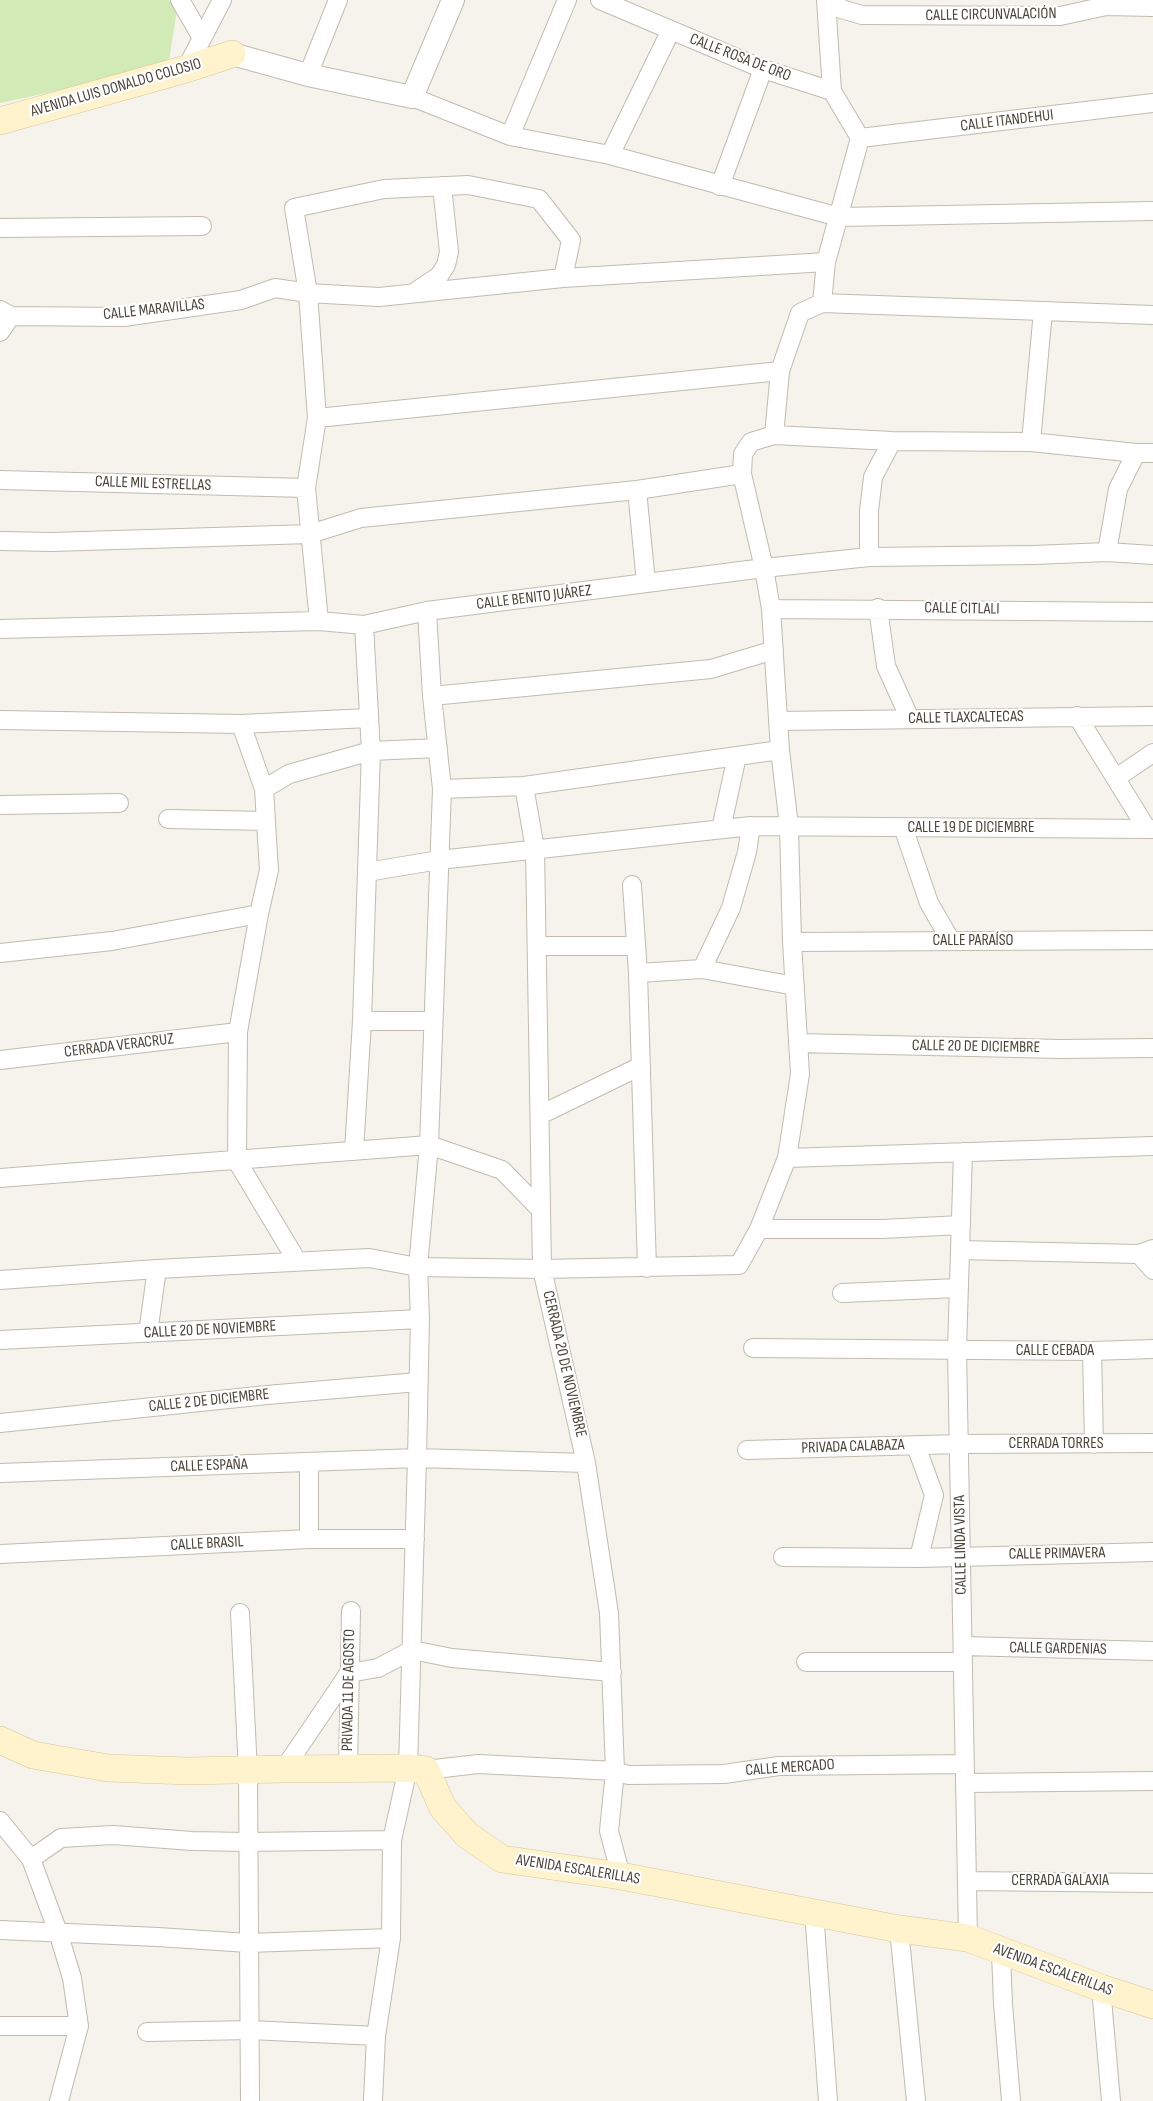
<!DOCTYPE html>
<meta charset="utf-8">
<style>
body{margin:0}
canvas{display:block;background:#f6f3ec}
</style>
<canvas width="1153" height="2101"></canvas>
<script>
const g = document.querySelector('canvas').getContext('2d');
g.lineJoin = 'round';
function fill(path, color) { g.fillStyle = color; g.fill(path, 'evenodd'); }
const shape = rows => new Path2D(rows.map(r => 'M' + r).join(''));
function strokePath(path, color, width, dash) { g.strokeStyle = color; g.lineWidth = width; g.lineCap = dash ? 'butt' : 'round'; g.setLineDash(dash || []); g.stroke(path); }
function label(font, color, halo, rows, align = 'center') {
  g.font = font + ' "Sofia Sans Condensed",sans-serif'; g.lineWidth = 4.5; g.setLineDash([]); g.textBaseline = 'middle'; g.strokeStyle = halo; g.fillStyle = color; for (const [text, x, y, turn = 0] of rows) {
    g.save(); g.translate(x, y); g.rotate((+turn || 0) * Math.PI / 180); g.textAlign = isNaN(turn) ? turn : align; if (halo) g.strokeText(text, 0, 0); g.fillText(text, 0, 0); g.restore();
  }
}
fill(shape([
 [0,0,169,0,177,10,168,67,0,103]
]), '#d2eab5');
const minor = shape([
 [180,0,202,38],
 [600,0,763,69,832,91,860,138],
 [826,0,832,91],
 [833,0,841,9,862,15,1060,16,1106,6,1153,7],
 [186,69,222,0],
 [308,75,338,0],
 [412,97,510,136,610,155,839,217,1153,211],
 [510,136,567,0],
 [860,138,1153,103],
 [610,155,671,30],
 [720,186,763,69],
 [0,228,202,226],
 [415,292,439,276,446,265,449,252,442,186],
 [822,303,826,262,860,138],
 [0,310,11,316,124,317,241,300,275,288,308,293,379,297,563,278,826,262],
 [0,332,11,316],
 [317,418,780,371],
 [774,435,892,441,1031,442,1136,453,1153,453],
 [1031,442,1043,311],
 [0,480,306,488],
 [637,490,646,583],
 [0,541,52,542,310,534,361,518,637,490,742,474],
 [1107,552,1118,489,1136,453],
 [869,557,869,511,873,477,892,441],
 [878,608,886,666,910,719],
 [771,609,1153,612],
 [319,621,306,488,317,418,308,293,294,208,384,189,468,185,539,199,571,240,563,278],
 [0,629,319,621,364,625,427,611,764,568,742,474,743,454,751,442,774,435,780,371,800,313,822,303,1153,315],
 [432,696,711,669,774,650],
 [1077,716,1147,829],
 [0,720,241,724,369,718],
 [778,721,1153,716],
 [241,724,264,789,269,870,259,914,238,1032,237,1161,297,1261],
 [1116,778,1153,753],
 [524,786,535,849,542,1269,586,1463,609,1613,615,1771,609,1831,621,1876],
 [264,789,289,774,371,751,438,748],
 [442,789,524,786,780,750],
 [0,805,119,803],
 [168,819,266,821],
 [903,827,929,903,951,941],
 [721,829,737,756],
 [367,872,439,860,751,826,1153,829],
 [632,885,638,973,647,1268],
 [792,942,1153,940],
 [537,946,636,946],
 [0,953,112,941,259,914],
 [702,969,731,908,747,852,751,826],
 [638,973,702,969,795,986],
 [362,1021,432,1021],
 [798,1043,1060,1049,1153,1048],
 [0,1060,238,1032],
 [540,1115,641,1066],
 [354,1151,362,1021,371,751,364,625],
 [963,1152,957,1350,968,1938],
 [787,1158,1153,1146],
 [0,1178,429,1145,502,1170,541,1210],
 [759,1229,882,1229,961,1225],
 [960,1250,1139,1254,1153,1249],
 [1139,1254,1153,1270],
 [0,1280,157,1269,369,1258,418,1267,542,1269,739,1265,759,1229,787,1158,800,1074,792,942,789,826,780,750,771,609,764,568,869,557,1034,555,1107,552,1153,555],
 [842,1293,958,1288],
 [148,1333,157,1269],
 [0,1340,420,1319],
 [753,1348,1092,1351,1153,1349],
 [1092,1351,1094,1444],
 [0,1423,267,1395,418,1382],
 [916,1446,934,1495,919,1558],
 [747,1450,959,1444,1153,1443],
 [0,1473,417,1458,586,1463],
 [309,1539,309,1463],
 [0,1554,309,1539,415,1539],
 [783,1557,919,1558,1153,1552],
 [240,1613,248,1771,250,2101],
 [963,1646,1153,1651],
 [806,1662,963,1662],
 [284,1769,349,1673,378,1668,412,1650,452,1658,612,1672],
 [348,1769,351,1611],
 [426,1770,478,1764,615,1771,628,1775,724,1774,779,1766,965,1764],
 [966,1783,1153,1781],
 [0,1821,31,1859,58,1932,72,1978,79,2026,59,2101],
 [31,1859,61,1838,113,1835,192,1841,247,1842,392,1840],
 [967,1881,1153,1883],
 [814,1912,828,2101],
 [899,1929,916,2101],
 [0,1930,158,1937,248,1943,391,1938],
 [1001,1952,1003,2004,1011,2101],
 [1101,1988,1111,2101],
 [0,2026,79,2026],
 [147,2032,251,2030,376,2036],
 [373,2101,376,2036,391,1938,392,1840,408,1768,417,1458,420,1319,418,1267,429,1145,442,789,432,696,427,611]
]);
const tertiary = shape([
 [232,54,308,75,412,97,453,0]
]);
const secondary = shape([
 [0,121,186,69,232,54],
 [0,1740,33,1755,108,1768,187,1771,284,1769,408,1768,426,1770,443,1808,467,1835,502,1859,621,1876,899,1929,968,1938,1101,1988,1153,2005]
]);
strokePath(minor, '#c2bbae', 20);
strokePath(tertiary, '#c2bbae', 24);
strokePath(secondary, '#d6c79b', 28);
strokePath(minor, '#fff', 18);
strokePath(tertiary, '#fff', 22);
strokePath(secondary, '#fff3cd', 27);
label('16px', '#4b4439', '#fff', [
 ["CALLE CIRCUNVALACIÓN",991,15,-1],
 ["CALLE ROSA DE ORO",740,58,21],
 ["AVENIDA LUIS DONALDO COLOSIO",116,88,-16],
 ["CALLE ITANDEHUI",1007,121,-7],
 ["CALLE MARAVILLAS",154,310,-6],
 ["CALLE MIL ESTRELLAS",153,484,2],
 ["CALLE BENITO JUÁREZ",534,598,-7],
 ["CALLE CITLALI",962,609,1],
 ["CALLE TLAXCALTECAS",966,718,-1],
 ["CALLE 19 DE DICIEMBRE",971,828],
 ["CALLE PARAÍSO",973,941],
 ["CERRADA VERACRUZ",119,1046,-7],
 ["CALLE 20 DE DICIEMBRE",976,1047,1],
 ["CALLE 20 DE NOVIEMBRE",210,1330,-3],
 ["CALLE CEBADA",1055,1351],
 ["CERRADA 20 DE NOVIEMBRE",564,1364,77],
 ["CALLE 2 DE DICIEMBRE",209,1401,-6],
 ["CERRADA TORRES",1056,1444],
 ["PRIVADA CALABAZA",853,1447,-2],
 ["CALLE ESPAÑA",209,1466,-2],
 ["CALLE BRASIL",207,1544,-3],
 ["CALLE LINDA VISTA",961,1545,-91],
 ["CALLE PRIMAVERA",1057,1554,-1],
 ["CALLE GARDENIAS",1058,1649,1],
 ["PRIVADA 11 DE AGOSTO",349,1690,-89],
 ["CALLE MERCADO",790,1768,-4],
 ["AVENIDA ESCALERILLAS",578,1870,9],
 ["CERRADA GALAXIA",1060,1881],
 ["AVENIDA ESCALERILLAS",1053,1970,20]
]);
</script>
